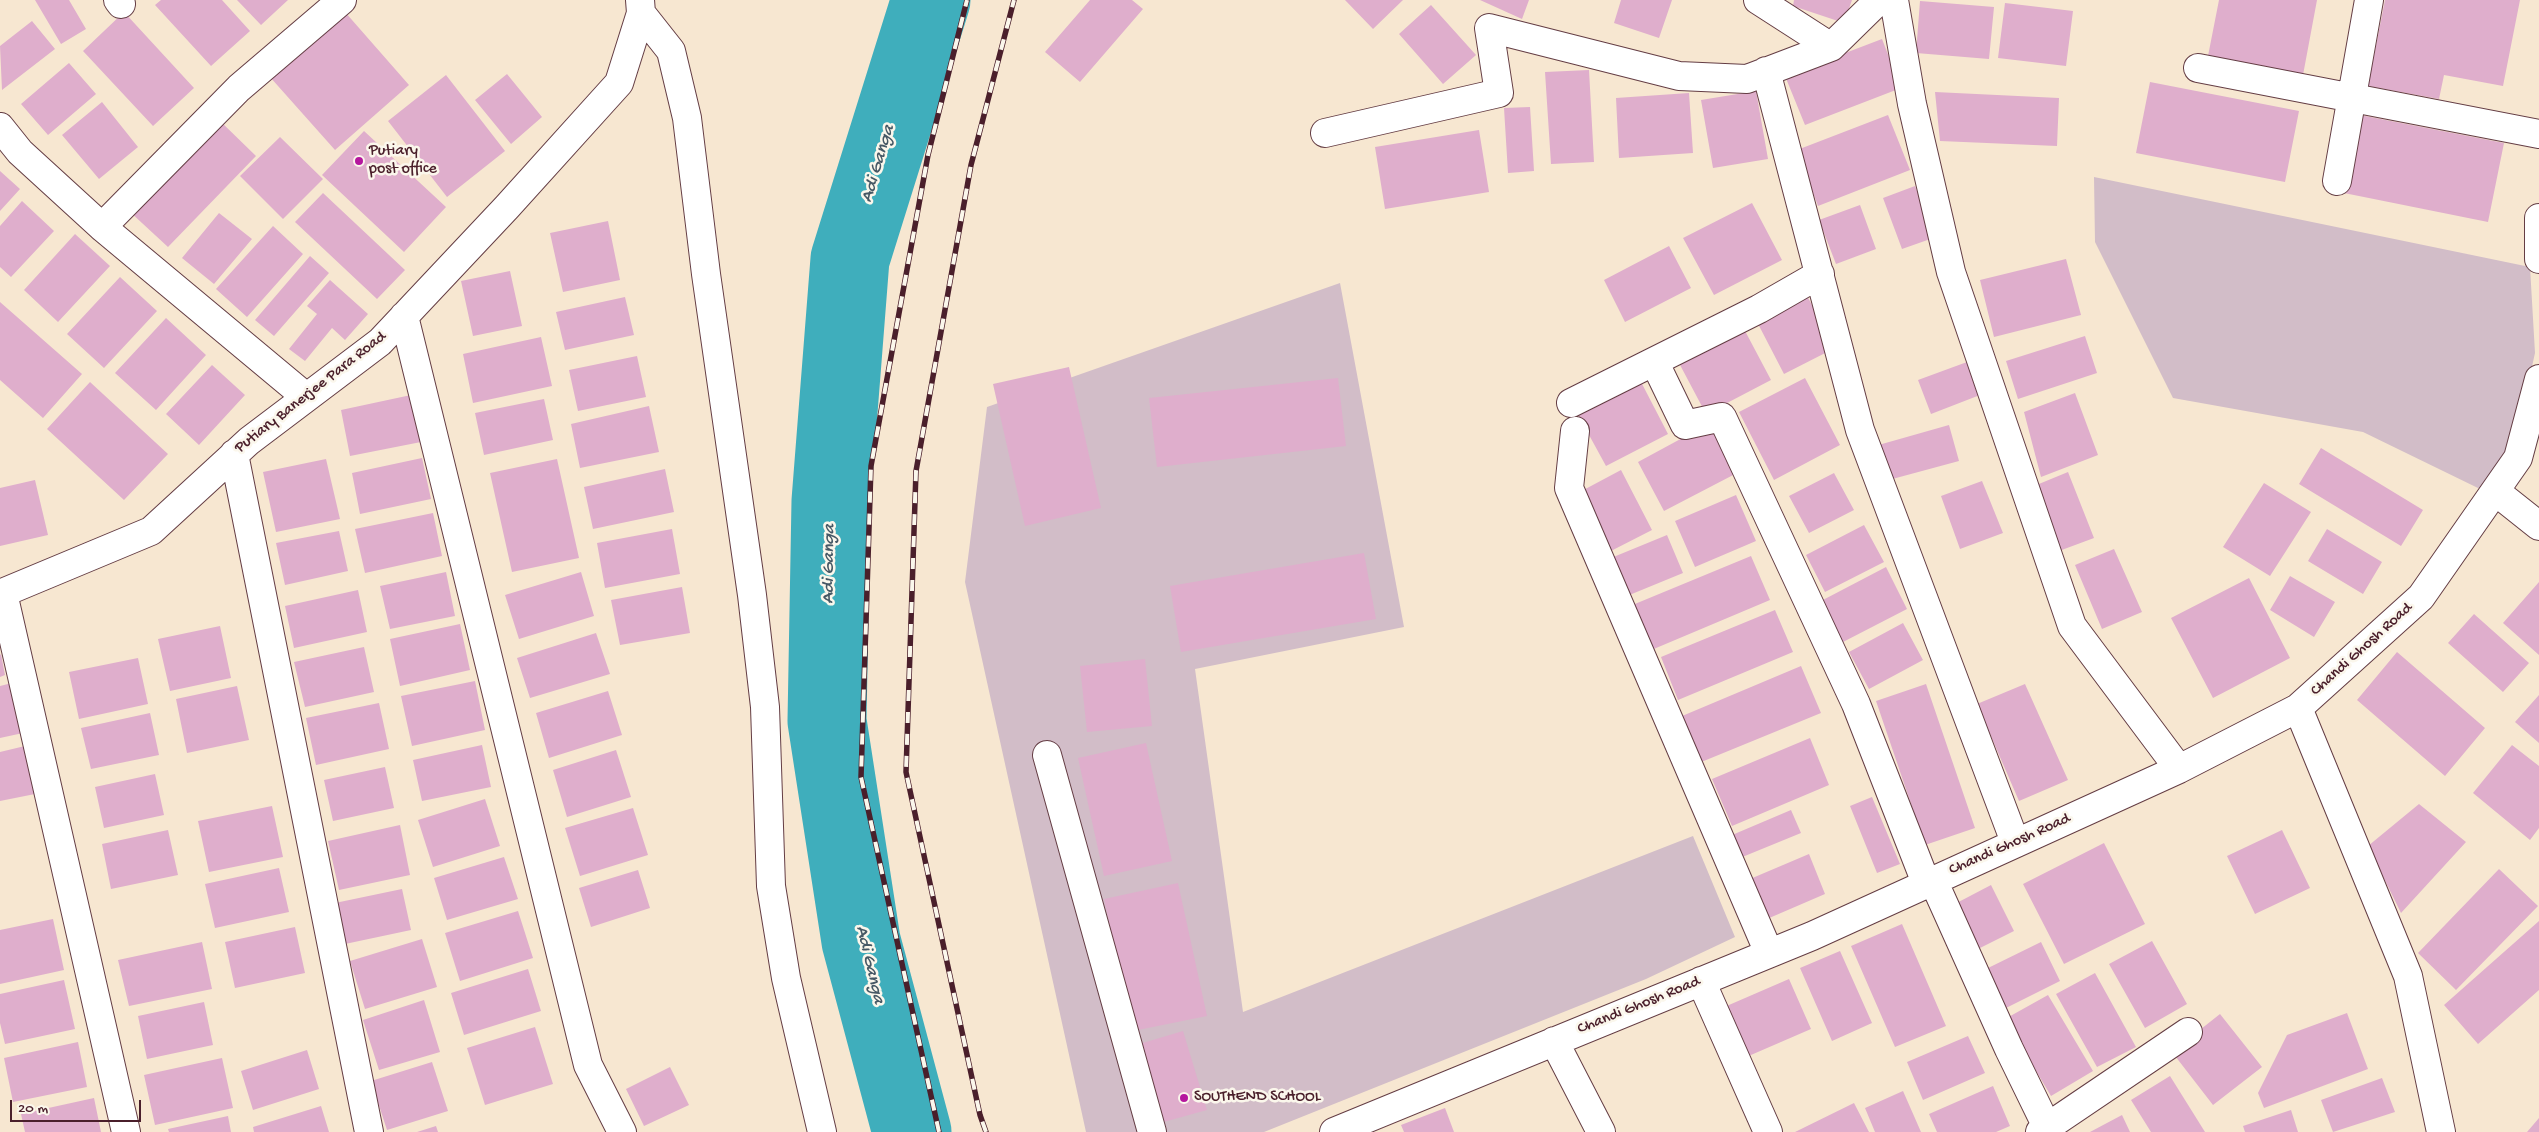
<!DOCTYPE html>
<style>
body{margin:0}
#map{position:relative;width:2539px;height:1132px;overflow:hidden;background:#f7e7d1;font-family:"Gochi Hand",sans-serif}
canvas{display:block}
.scale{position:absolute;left:10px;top:1100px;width:131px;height:22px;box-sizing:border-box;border:2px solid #4a1f2b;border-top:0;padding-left:6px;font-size:15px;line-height:18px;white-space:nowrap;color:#4a1f2b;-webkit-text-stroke:4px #fbf7ec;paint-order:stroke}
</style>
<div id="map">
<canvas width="2539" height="1132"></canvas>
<div class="scale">20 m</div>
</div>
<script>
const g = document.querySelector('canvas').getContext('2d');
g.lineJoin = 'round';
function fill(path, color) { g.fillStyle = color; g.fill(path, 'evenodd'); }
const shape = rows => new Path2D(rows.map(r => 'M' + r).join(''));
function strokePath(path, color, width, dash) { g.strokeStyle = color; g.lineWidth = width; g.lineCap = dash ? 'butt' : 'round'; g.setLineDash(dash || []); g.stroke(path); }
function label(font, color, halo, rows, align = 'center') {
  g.font = font + ' "Gochi Hand",sans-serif'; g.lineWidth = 5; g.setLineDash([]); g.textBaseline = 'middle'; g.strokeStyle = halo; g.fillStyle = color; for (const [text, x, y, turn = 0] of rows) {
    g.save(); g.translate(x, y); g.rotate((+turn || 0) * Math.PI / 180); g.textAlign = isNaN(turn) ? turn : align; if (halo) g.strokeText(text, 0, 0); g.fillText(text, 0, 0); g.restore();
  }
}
fill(shape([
 [2094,177,2530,267,2535,353,2514,448,2480,489,2363,432,2173,398,2095,242],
 [1340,283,1404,627,1195,669,1243,1012,1693,836,1735,937,1646,979,1264,1132,1086,1132,965,582,987,407]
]), '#d2bdc8');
strokePath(shape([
 [912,1132,861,941,827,721,831,501,850,259,931,0]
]), '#3faebc', 79);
fill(shape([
 [35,0,69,0,86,29,61,44],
 [161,0,222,0,250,31,211,66,155,5],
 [237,0,288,0,261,25],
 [1090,0,1132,0,1143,9,1080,82,1045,52],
 [1345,0,1403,0,1373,29],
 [1480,0,1529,0,1522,19],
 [1621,0,1672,0,1659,38,1614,23],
 [1794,0,1852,0,1844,23,1793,6],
 [2219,0,2317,0,2303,75,2208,56],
 [2385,0,2520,0,2503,86,2444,75,2439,99,2368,86],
 [1920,1,1994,7,1989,59,1916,53],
 [2005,3,2073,11,2066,66,1998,58],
 [1431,5,1476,55,1443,84,1399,34],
 [124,12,194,88,153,126,83,51],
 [345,12,409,85,335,150,270,77],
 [32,21,55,49,2,90,0,46],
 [1882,39,1901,88,1805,125,1785,76],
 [69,63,96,94,48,135,21,104],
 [1589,70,1594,162,1551,164,1545,72],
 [507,74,542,117,511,144,475,100],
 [446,75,505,151,447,197,388,121],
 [2150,82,2299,111,2285,182,2136,153],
 [1756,91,1768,159,1713,168,1701,100],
 [1935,92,2059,98,2057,146,1940,141],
 [1689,93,1693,153,1619,158,1616,98],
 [102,102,138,147,99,179,62,135],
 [1530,107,1534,171,1508,173,1504,108],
 [1888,115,1910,170,1818,206,1797,150],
 [2360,115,2504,143,2488,222,2344,193],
 [218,119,256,156,168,247,129,211],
 [1479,130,1489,192,1385,209,1375,147],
 [364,131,446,207,404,252,322,175],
 [280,137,323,179,283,219,240,176],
 [0,171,20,189,0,211],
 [1915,186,1936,237,1902,249,1883,198],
 [323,193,405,270,377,299,295,222],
 [22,201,54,231,11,277,0,267,0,226],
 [1752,203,1782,260,1714,295,1683,238],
 [1860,205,1876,249,1836,264,1819,220],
 [219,213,252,239,214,284,182,258],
 [608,221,620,280,563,292,550,233],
 [273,226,303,254,247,317,216,289],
 [75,234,110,266,58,322,24,290],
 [1669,246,1691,288,1625,322,1604,280],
 [310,256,329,273,274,336,255,320],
 [2066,259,2081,315,1994,337,1980,280],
 [510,271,522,326,473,336,461,281],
 [120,277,157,311,104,368,67,334],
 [330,280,368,314,345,340,332,328,305,361,289,349,317,314,307,306],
 [1805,292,1835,348,1784,374,1755,318],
 [625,297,634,335,565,350,556,312],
 [0,302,82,374,43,418,0,380],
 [166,318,206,355,156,410,115,373],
 [1744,329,1771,380,1706,414,1679,363],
 [2085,336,2097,373,2018,399,2006,361],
 [541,337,552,386,473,403,463,354],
 [637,356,646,397,578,411,569,370],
 [1967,362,1980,395,1931,414,1918,380],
 [212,365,245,395,199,445,166,414],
 [1069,367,1101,508,1025,526,993,384],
 [1338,378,1346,446,1157,467,1149,398],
 [1805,378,1840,445,1774,480,1739,412],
 [1640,380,1668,434,1606,466,1577,413],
 [90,382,168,454,124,500,47,429],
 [2075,393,2098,455,2041,477,2024,412],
 [411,395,421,442,350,456,341,410],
 [544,399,553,440,484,455,475,413],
 [649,406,659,452,580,468,571,424],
 [1710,423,1737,473,1664,511,1638,462],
 [1949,425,1959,461,1885,481,1875,446],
 [2321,448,2423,510,2401,546,2299,484],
 [422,458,431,499,360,514,352,473],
 [326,459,340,519,276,532,263,472],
 [557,459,579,558,512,572,490,473],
 [665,469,674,512,593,529,584,487],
 [1621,470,1652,530,1607,553,1576,494],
 [2068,472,2094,538,2059,551,2034,486],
 [1834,473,1854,510,1809,533,1789,496],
 [35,480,48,535,0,546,0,488],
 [1982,481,2003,533,1960,549,1941,496],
 [2264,483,2311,512,2270,576,2223,547],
 [1736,495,1756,541,1695,567,1675,521],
 [433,513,442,556,365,573,355,529],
 [1864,525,1884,562,1825,592,1806,555],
 [672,529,680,574,605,588,597,543],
 [2327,529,2382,562,2363,594,2308,561],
 [339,531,348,571,285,585,276,543],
 [1667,535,1683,573,1627,596,1611,558],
 [2114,549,2142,612,2102,629,2075,565],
 [1364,553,1376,619,1181,652,1170,586],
 [1751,556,1770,600,1649,651,1630,606],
 [1886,567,1907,609,1843,642,1821,601],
 [446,572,455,616,390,629,380,586],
 [581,572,594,616,519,639,505,595],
 [2290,576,2335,602,2314,637,2270,610],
 [2249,578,2290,658,2213,698,2171,618],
 [2539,582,2539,655,2503,623],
 [682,587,690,633,620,645,611,600],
 [358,590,367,632,294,648,285,606],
 [1775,610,1793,652,1678,700,1661,657],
 [2474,614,2529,663,2503,692,2448,643],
 [1903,623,1923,660,1869,689,1849,652],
 [460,624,470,670,400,686,390,639],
 [220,626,231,678,170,691,158,639],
 [596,633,610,674,530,698,517,658],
 [364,647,374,692,305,707,294,662],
 [2397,652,2485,728,2445,776,2357,700],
 [1,654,5,675,0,677,0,655],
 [138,658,148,704,79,719,69,672],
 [1145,659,1152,726,1087,732,1080,666],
 [1801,666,1821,713,1694,765,1675,719],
 [475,681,485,730,412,746,401,696],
 [12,683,23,733,0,738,0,686],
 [1926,684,1975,828,1925,845,1876,701],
 [2025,684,2068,780,2019,801,1977,704],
 [237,686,249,740,187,753,176,699],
 [608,691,622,735,549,758,536,713],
 [2539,695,2539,743,2515,722],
 [379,703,389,749,316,765,306,718],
 [150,713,159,755,91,769,81,728],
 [1810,738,1829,785,1732,826,1712,779],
 [1146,743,1172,861,1104,876,1078,758],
 [482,745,491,787,422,801,413,760],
 [2512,745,2539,766,2539,828,2530,840,2473,793],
 [25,746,35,794,0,801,0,752],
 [616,750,631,797,567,817,553,770],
 [385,767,394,808,333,821,324,780],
 [155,774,164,815,104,828,95,787],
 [1872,797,1900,864,1877,873,1850,806],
 [485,799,500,846,433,867,418,820],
 [2419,804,2466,842,2401,913,2368,846],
 [272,806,283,857,209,872,198,821],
 [633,808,648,855,580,876,565,828],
 [1791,810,1801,833,1735,860,1725,838],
 [400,825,410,875,339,890,328,841],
 [168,830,178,875,111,889,102,844],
 [2282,830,2310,888,2255,914,2227,856],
 [2104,843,2145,924,2064,964,2023,884],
 [1809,854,1825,894,1760,922,1743,882],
 [504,857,518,899,447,920,434,878],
 [279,868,289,912,215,928,205,884],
 [2499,869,2538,906,2456,990,2418,953],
 [638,870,650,908,591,927,579,888],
 [1178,883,1207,1016,1133,1031,1104,899],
 [1991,885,2014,931,1972,952,1949,907],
 [402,889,411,930,345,944,335,903],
 [518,911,533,958,460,981,445,933],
 [53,919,64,970,0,984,0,930],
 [2539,921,2539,990,2478,1044,2444,1005],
 [1902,924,1946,1026,1895,1047,1851,946],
 [295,927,305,973,235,988,225,942],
 [422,939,437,987,365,1009,350,961],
 [2152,941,2187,1004,2145,1028,2109,964],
 [202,942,212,989,129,1006,118,960],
 [2041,942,2060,981,2006,1008,1986,969],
 [1840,951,1872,1023,1832,1041,1800,968],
 [528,969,541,1011,464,1035,451,993],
 [2095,973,2136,1047,2097,1067,2056,994],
 [1789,979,1811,1029,1744,1058,1722,1008],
 [64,980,75,1029,5,1044,0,1023,0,994],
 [2048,995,2093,1071,2051,1096,2005,1019],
 [424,1000,440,1052,379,1070,363,1020],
 [204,1002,213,1045,147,1059,138,1016],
 [2347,1013,2368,1069,2264,1108,2258,1093,2287,1035],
 [2220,1014,2262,1067,2213,1105,2172,1052],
 [535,1027,553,1084,485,1105,467,1048],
 [1183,1031,1207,1110,1160,1123,1136,1045],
 [1968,1036,1985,1073,1923,1100,1907,1062],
 [78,1042,87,1087,13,1102,4,1058],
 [307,1050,319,1089,253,1110,241,1071],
 [222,1058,233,1108,155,1125,144,1075],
 [432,1062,448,1111,387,1130,371,1081],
 [670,1067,689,1105,644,1126,626,1089],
 [2170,1076,2205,1132,2151,1132,2131,1100],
 [2382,1078,2395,1112,2333,1132,2321,1100],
 [1993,1086,2010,1126,1996,1132,1937,1132,1929,1114],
 [1903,1091,1921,1132,1875,1132,1865,1108],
 [94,1098,101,1132,25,1132,21,1114],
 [1854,1103,1869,1132,1795,1132],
 [321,1106,329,1132,254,1132,253,1127],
 [1445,1108,1454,1132,1404,1132,1401,1125],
 [2291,1110,2298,1132,2245,1132,2243,1126],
 [2122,1115,2130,1132,2090,1132],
 [228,1116,231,1132,169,1132,168,1129],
 [2539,1118,2539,1132,2527,1132],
 [436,1126,438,1132,417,1132]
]), '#dfaecc');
const minor = shape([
 [118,0,121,4],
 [1758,0,1831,47],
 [1894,0,1912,104,1951,272,2072,626,2179,769],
 [641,13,671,51,687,118,706,274,752,595,765,707,771,886,786,978,822,1132],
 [2198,68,2539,134],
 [1766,71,1860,430,2015,842],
 [0,127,20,152,102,227,306,397],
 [1325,133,1499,93,1489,28,1679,76,1747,79,1831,47,1879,0],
 [2337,181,2369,0],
 [2539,218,2539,259],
 [102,227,239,88,342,0],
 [404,316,588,1065,622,1132],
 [1655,363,1685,425,1722,417,1856,704,1926,883],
 [1571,403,1759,309,1820,274],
 [1575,431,1569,488,1769,953],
 [234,454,369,1132],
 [2495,491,2539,526],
 [3,593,126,1132],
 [0,594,151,531,249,441,380,342,507,207,619,83,641,13,640,0],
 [2298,708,2408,976,2441,1132],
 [1047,755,1152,1132],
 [1933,880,2009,1049,2047,1127],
 [1701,981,1768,1132],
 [1554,1041,1601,1132],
 [1334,1132,1812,936,2179,769,2298,708,2421,597,2518,458,2539,379],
 [2040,1132,2188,1032]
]);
strokePath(minor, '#643d44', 30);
strokePath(minor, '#fff', 28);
const rail = shape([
 [939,1132,861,777,871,466,928,155,967,0],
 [986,1132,980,1115,906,772,916,471,971,165,1014,0]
]);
strokePath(rail, '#4a1f2b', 5.5);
strokePath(rail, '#fbf7ec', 4, [11]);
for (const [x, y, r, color] of [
 [359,161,5,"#b5179e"],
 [1184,1098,5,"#b5179e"]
]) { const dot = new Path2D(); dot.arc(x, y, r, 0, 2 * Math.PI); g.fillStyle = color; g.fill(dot); strokePath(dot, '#fbf7ec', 2); }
label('16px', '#4a1f2b', '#fbf7ec', [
 ["Putiary",369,152],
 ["post office",369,170],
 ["SOUTHEND SCHOOL",1194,1098]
], 'left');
label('16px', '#4a1f2b', '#fbf7ec', [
 ["Putiary Banerjee Para Road",311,393,-38],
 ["Chandi Ghosh Road",2362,650,-42],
 ["Chandi Ghosh Road",2010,845,-24],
 ["Chandi Ghosh Road",1639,1006,-22]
]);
label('italic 18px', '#465865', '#fbf7ec', [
 ["Adi Ganga",879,164,-73],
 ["Adi Ganga",830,564,-89],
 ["Adi Ganga",869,965,77]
]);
</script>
